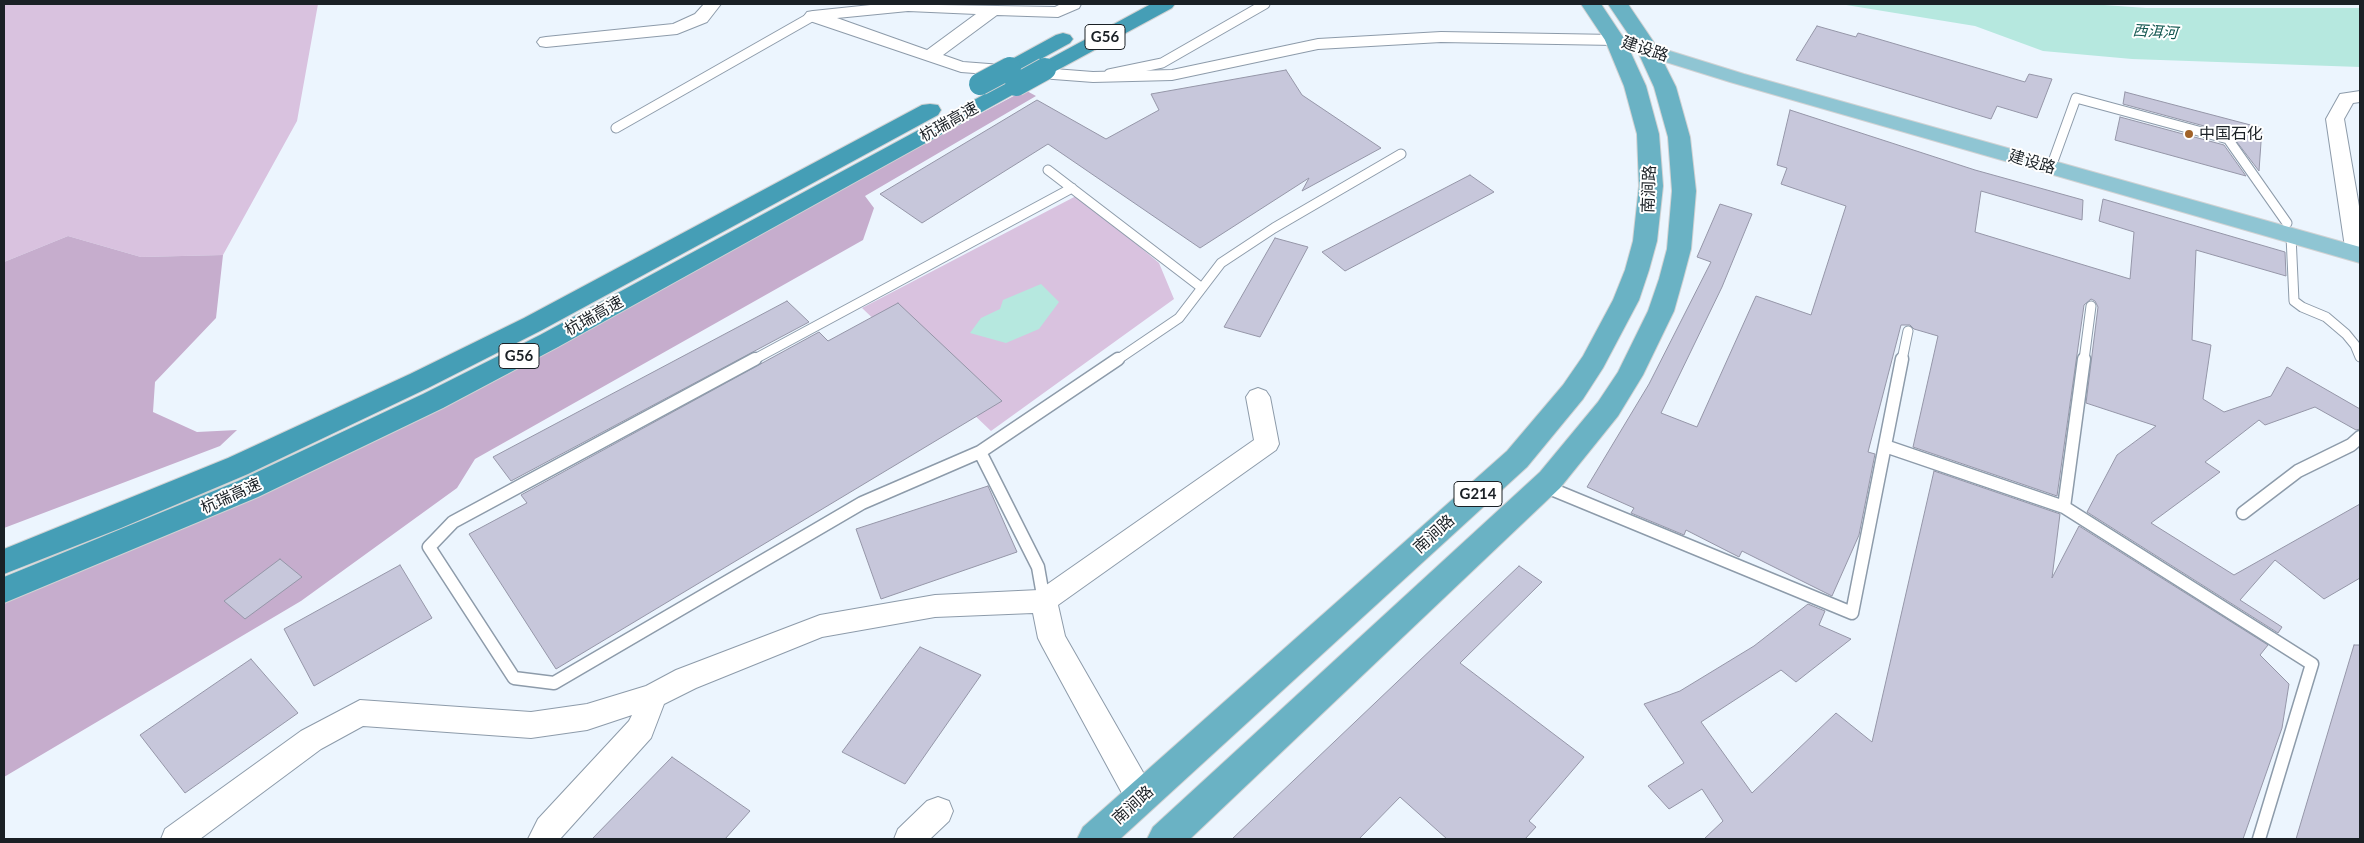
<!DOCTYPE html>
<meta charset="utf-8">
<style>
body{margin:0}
#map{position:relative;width:2364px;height:843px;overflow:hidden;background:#ecf5fe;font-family:Lato,sans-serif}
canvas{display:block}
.frame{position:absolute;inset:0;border:5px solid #1a2025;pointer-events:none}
</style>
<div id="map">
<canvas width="2364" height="843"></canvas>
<div class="frame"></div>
</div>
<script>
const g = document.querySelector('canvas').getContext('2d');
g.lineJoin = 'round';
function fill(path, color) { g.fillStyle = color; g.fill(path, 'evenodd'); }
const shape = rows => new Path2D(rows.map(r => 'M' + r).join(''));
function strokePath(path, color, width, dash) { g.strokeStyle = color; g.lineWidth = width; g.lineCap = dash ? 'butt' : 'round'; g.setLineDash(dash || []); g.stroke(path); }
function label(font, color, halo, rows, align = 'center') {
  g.font = font + ' Lato,"Noto Sans SC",sans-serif'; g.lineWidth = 4; g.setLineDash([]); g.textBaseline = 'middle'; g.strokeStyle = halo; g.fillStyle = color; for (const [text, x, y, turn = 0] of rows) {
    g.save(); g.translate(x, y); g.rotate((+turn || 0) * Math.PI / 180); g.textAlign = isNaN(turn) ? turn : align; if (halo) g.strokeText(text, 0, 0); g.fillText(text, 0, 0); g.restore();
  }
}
fill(shape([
 [4,4,318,4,297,121,223,255,141,257,68,236,4,262],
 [1078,195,1159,263,1174,299,991,431,862,308]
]), '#d9c2df');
fill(shape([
 [1025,90,1036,96,865,196,874,208,863,240,475,459,457,488,301,601,4,777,4,603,743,240],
 [68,236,141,257,223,255,216,318,155,382,153,412,197,432,237,430,220,446,4,528,4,262]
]), '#c6adcd');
fill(shape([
 [1840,4,2090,4,2146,8,2360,8,2360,67,2132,59,2043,51,1975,26],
 [1041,284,1059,302,1039,329,1006,343,970,333,981,318,1000,309,1003,300]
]), '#b6e8df');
const building = shape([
 [1817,26,1856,37,1858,33,2025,82,2029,74,2052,79,2037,118,1997,106,1991,119,1796,60,1817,26],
 [1286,70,1302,95,1381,148,1302,191,1309,178,1200,248,1048,144,922,223,880,194,1037,100,1106,139,1159,110,1151,94,1286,70],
 [2125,92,2262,128,2259,171,2230,133,2123,104,2125,92],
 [1790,110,1975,170,2083,200,2082,220,1981,191,1975,232,2130,279,2134,232,2099,221,2103,199,2285,252,2286,276,2196,250,2192,340,2211,345,2203,399,2224,412,2271,396,2287,367,2360,409,2360,429,2356,430,2315,407,2265,425,2259,420,2205,462,2220,472,2151,523,2234,575,2360,504,2360,578,2324,599,2275,560,2240,600,2282,627,2278,633,2087,512,2117,455,2156,426,2086,403,2098,307,2095,301,2091,299,2084,305,2057,496,1913,447,1938,336,1914,329,1910,325,1901,325,1868,452,1875,454,1859,535,1832,596,1742,551,1739,557,1686,530,1684,535,1631,513,1634,508,1587,487,1649,384,1711,262,1697,257,1720,204,1752,214,1722,287,1661,413,1697,427,1756,296,1811,315,1846,206,1781,184,1787,168,1777,165,1790,110],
 [2120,117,2224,145,2246,176,2115,140,2120,117],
 [1470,175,1494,192,1345,271,1322,252,1470,175],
 [1275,238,1308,247,1260,337,1224,327,1275,238],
 [787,301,809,322,511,481,493,457,787,301],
 [898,303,1002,401,556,669,469,534,527,503,521,495,819,332,828,341,898,303],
 [1934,471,2060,514,2052,578,2079,526,2268,645,2260,655,2289,684,2282,728,2243,839,1704,839,1723,821,1702,789,1669,809,1648,786,1684,763,1644,704,1680,691,1754,646,1808,604,1825,611,1819,625,1851,639,1796,682,1781,670,1701,722,1752,793,1836,713,1872,742,1934,471],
 [988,486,1017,552,881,599,856,529,988,486],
 [280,559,302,577,245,619,224,601,280,559],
 [400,565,432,618,314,686,284,629,400,565],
 [1519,566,1542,582,1460,663,1584,757,1529,821,1536,827,1525,839,1447,839,1400,797,1359,839,1232,839,1519,566],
 [2354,645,2360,645,2360,839,2296,839,2354,645],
 [920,647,981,675,905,784,842,752,920,647],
 [251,659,298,713,185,793,140,735,251,659],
 [672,757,750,811,725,839,592,839,672,757]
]);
fill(building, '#c7c7db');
strokePath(building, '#9596a8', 1);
const serviceFar1 = shape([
 [1109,74,1162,63,1265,4],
 [616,128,813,16],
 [2051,167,2076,98,2228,139,2287,223],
 [1048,170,1202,288],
 [2291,236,2294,301,2302,307,2326,317,2346,334,2355,345,2360,357],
 [753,360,1072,188],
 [1117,360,1179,318,1221,263,1274,228,1401,154],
 [1902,360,1908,331],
 [2084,360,2091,306]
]);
const service = shape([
 [755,359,453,522,429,547,514,678,554,683,862,503,980,452],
 [1885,446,2064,507,2312,664,2259,839],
 [1544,486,1852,613,1902,359],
 [2064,507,2084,359],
 [2243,513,2298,471,2351,445,2360,437],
 [1044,601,1038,567,980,452,1118,359]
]);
const minor = shape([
 [704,4,721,4,707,22,677,34,546,47,540,46,537,42,540,38,546,37,673,24,695,14,704,4],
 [880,4,1055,7,1061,4,1081,4,1079,8,1058,17,997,15,943,55,963,62,1093,72,1172,70,1318,39,1441,32,1615,35,1621,36,1624,40,1621,44,1615,45,1441,42,1318,49,1172,80,1093,82,961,72,807,20,804,16,807,12,813,11,880,4],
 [908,11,976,14,927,50,837,18,908,11],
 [2360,91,2360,102,2353,103,2344,119,2360,212,2360,260,2357,261,2350,259,2346,254,2326,119,2340,94,2360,91],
 [1258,388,1266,391,1270,397,1279,444,1276,450,1058,605,1065,636,1152,788,1156,798,1152,808,1141,812,1130,808,1042,646,1038,638,1033,613,935,617,822,637,696,688,664,704,651,738,560,839,528,839,538,819,629,721,632,715,587,730,531,738,363,726,321,749,200,839,161,839,165,829,301,731,360,700,531,712,587,704,646,686,676,670,820,615,935,595,1039,590,1254,440,1246,397,1250,391,1258,388],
 [938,797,949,801,953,811,949,821,930,839,894,839,898,829,927,801,938,797]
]);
const primary = shape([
 [1615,34,1744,74,2360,247,2360,263,1730,82,1608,44,1605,40,1608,36,1615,34]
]);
const trunk = shape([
 [1581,4,1601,4,1625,40,1646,86,1659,134,1663,186,1657,241,1649,270,1639,300,1603,368,1583,399,1527,467,1120,839,1077,839,1083,827,1507,451,1563,385,1583,356,1613,300,1625,270,1633,241,1639,186,1637,134,1624,86,1605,40,1581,4],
 [1608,4,1628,4,1653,41,1676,87,1690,137,1696,191,1691,249,1683,279,1674,311,1643,375,1618,416,1560,488,1190,839,1147,839,1153,827,1540,472,1598,402,1618,372,1648,311,1659,279,1667,249,1672,191,1668,137,1654,87,1633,41,1608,4]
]);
const motorway = shape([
 [1151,4,1175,4,1172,8,1052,73,1045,75,1038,73,1035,69,1038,65,1151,4],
 [1063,33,1070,35,1073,39,1070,43,1017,72,1010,74,1003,72,1000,68,1003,64,1056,35,1063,33],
 [1016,79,1023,81,1027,85,1023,89,558,347,443,408,258,497,4,603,4,577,238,481,423,394,540,335,1009,81,1016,79],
 [930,104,938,105,941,110,938,115,542,330,428,388,248,474,121,528,4,574,4,549,228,458,410,374,524,318,922,105,930,104]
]);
strokePath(serviceFar1, '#8d9baa', 11);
strokePath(service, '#8d9baa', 15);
strokePath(minor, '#8d9baa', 2);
strokePath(primary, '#d1d2d3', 2);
strokePath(trunk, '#d1d2d3', 2);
strokePath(motorway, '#d1d2d3', 2);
strokePath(serviceFar1, '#fff', 9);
strokePath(service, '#fff', 12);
fill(minor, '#fff');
fill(primary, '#8fc5d3');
fill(trunk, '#6ab2c4');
fill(motorway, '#459eb6');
const motorwayBridge = shape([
 [980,84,1010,68],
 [1016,85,1045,69]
]);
strokePath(motorwayBridge, '#d1d2d3', 24, []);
strokePath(motorwayBridge, '#459eb6', 22);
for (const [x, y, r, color] of [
 [2189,134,5,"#a16228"]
]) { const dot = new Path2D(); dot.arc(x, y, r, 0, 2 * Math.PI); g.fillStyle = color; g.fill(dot); strokePath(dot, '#fff', 2); }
label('italic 15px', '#0f544d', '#fff', [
 ["西洱河",2155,32,4]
]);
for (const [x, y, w] of [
 [1105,37,40],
 [519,356,40],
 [1478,494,48]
]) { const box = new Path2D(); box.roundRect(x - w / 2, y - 12.5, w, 25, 4); g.fillStyle = '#fff'; g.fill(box); strokePath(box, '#1a2025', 1); }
label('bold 15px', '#1a2025', null, [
 ["G56",1105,37],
 ["G56",519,356],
 ["G214",1478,494]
]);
label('16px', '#1a2025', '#fff', [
 ["建设路",1645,49,18],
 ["杭瑞高速",949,122,-29],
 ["建设路",2032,162,16],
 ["南涧路",1649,189,-88],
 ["杭瑞高速",594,316,-29],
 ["杭瑞高速",231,496,-24],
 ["南涧路",1434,534,-42],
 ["南涧路",1133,805,-42]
]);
label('16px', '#1a2025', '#fff', [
 ["中国石化",2199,134]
], 'left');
</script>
